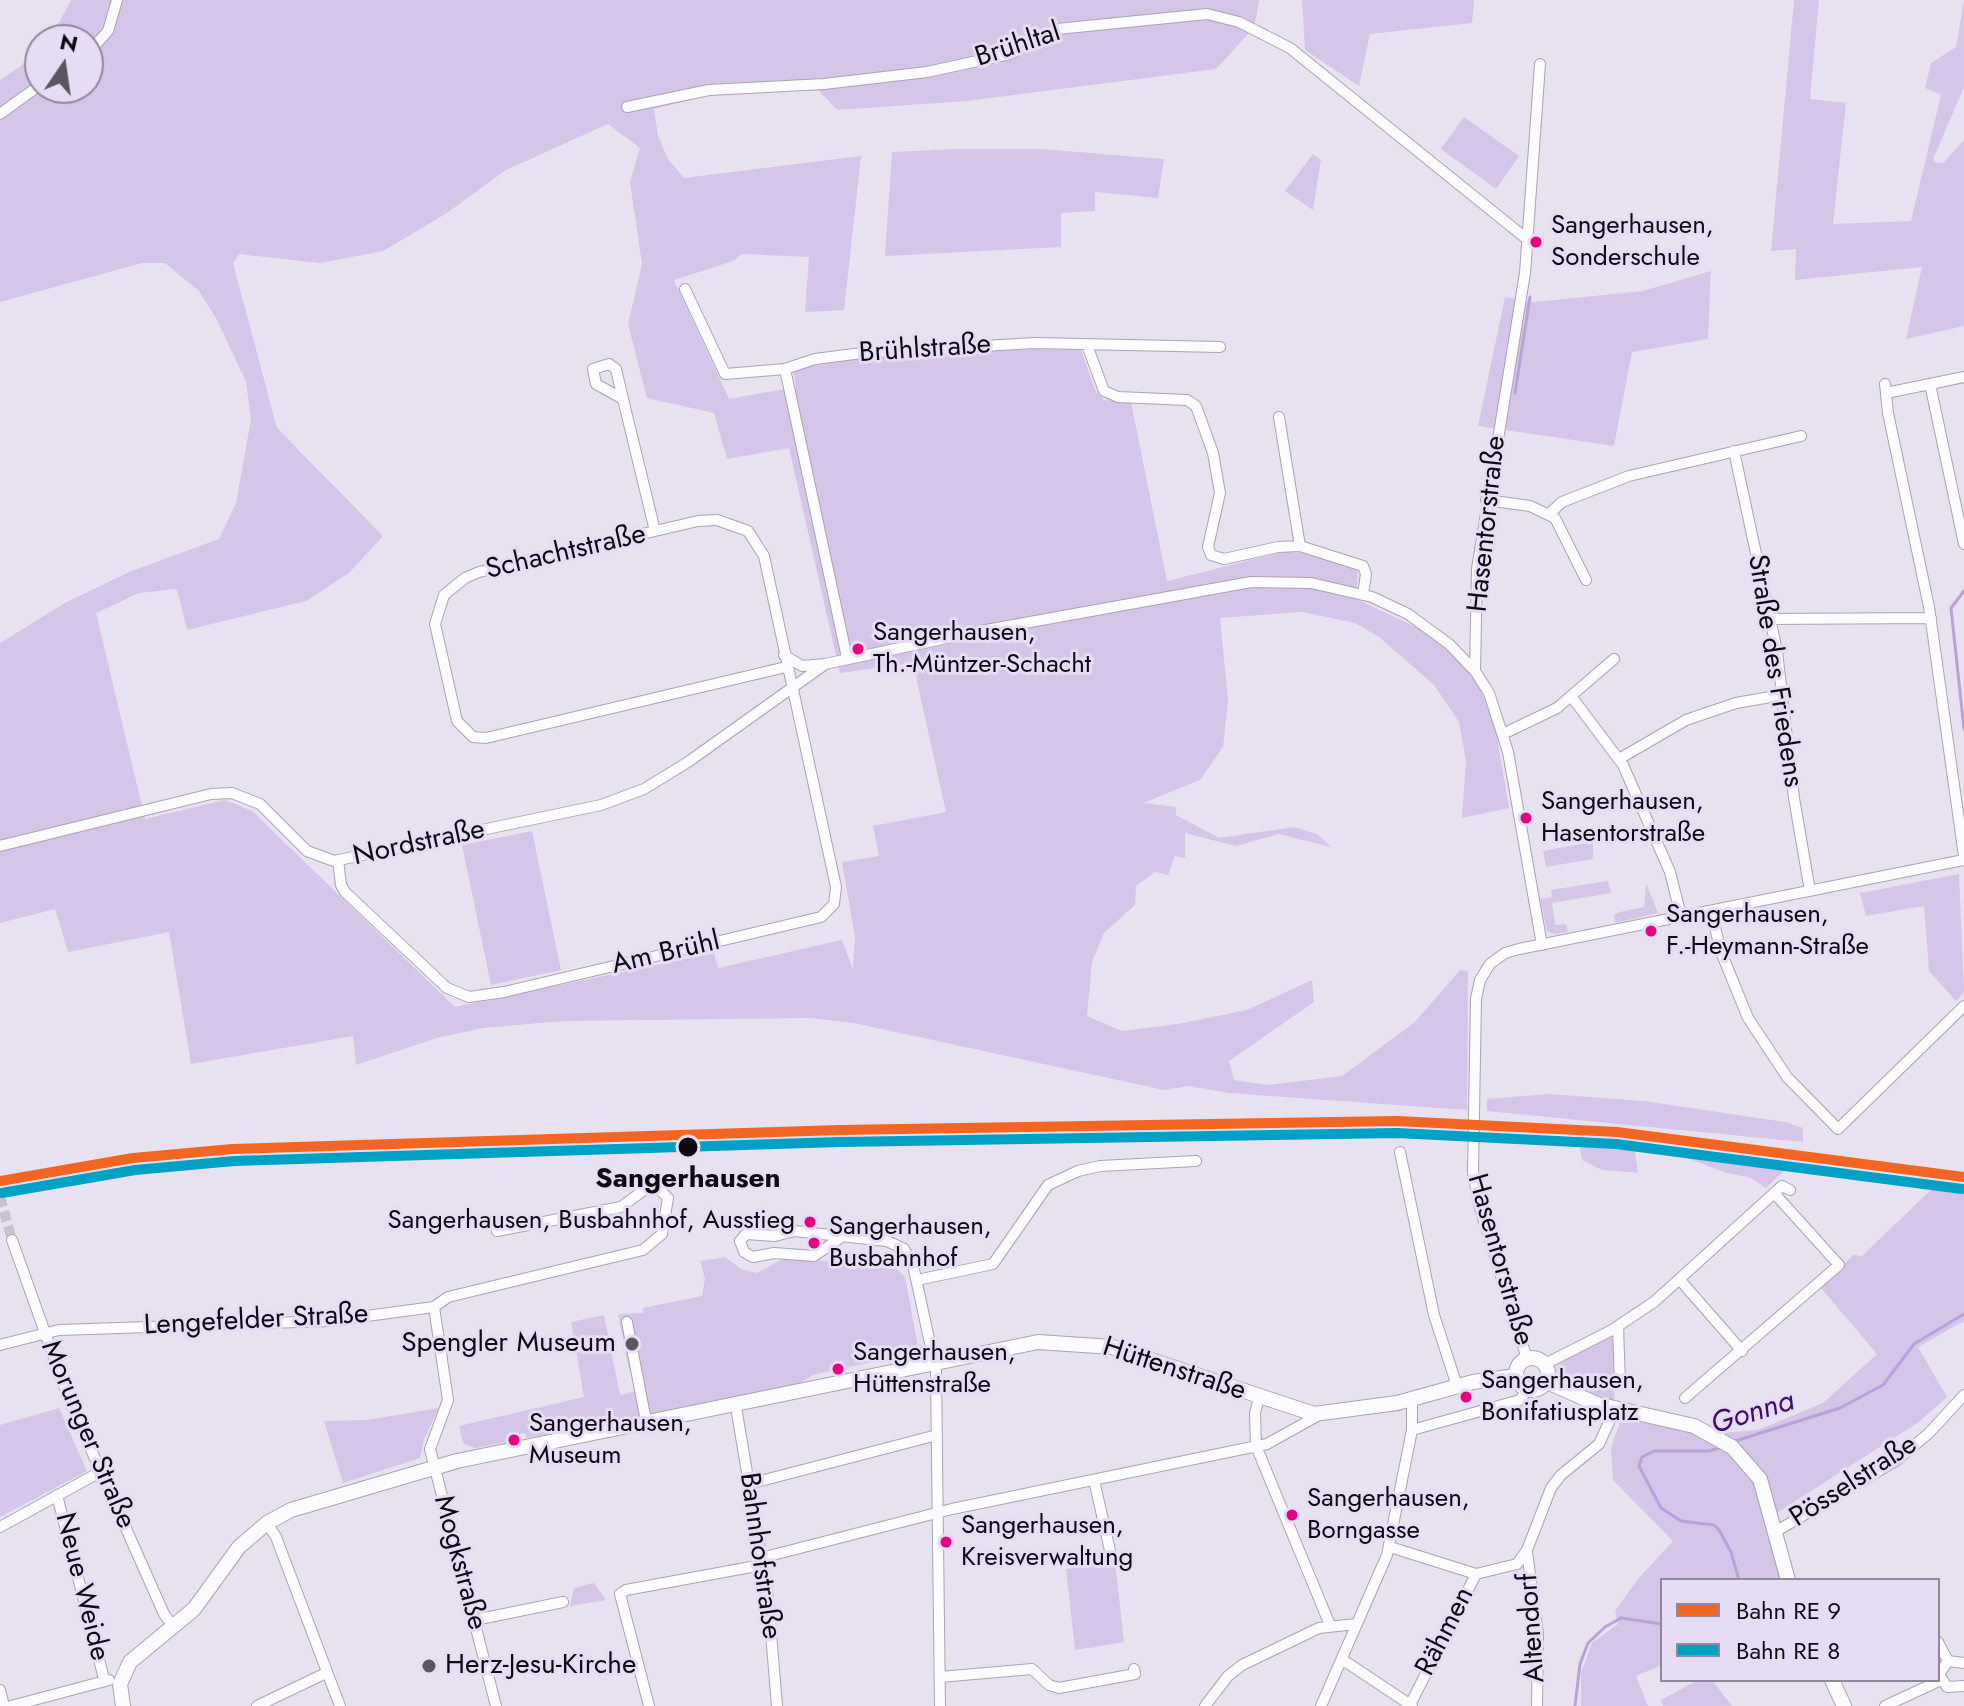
<!DOCTYPE html>
<meta charset="utf-8">
<style>
body{margin:0}
#map{position:relative;width:1964px;height:1706px;overflow:hidden;background:#e8e2f0;font-family:Jost,sans-serif}
canvas{display:block}
.legend{position:absolute;left:1660px;top:1578px;width:280px;height:104px;box-sizing:border-box;background:#e7dcf6;border:2px solid #90889b;margin:0;padding:10px 14px;list-style:none;font-size:24px;color:#0d0a12}
.legend li{display:flex;align-items:center;gap:16px;height:40px}
.legend b{width:40px;border:2px solid #90889b}
.north{position:absolute;left:24px;top:24px;width:80px;height:80px;box-sizing:border-box;background:#e7dcf6;border:2px solid #90889b;border-radius:50%;rotate:13deg;font-size:22px;font-weight:700;line-height:32px;text-align:center;color:#0d0a12}
.north::after{content:'';display:block;margin:auto;width:28px;height:36px;background:#5a5660;clip-path:polygon(50% 0,100% 100%,50% 72%,0 100%)}
</style>
<div id="map">
<canvas width="1964" height="1706"></canvas>
<ul class="legend">
<li><b style="height:10px;background:#f26522"></b>Bahn RE 9</li>
<li><b style="height:10px;background:#01a1c5"></b>Bahn RE 8</li>
</ul>
<div class="north">N</div>
</div>
<script>
const g = document.querySelector('canvas').getContext('2d');
g.lineJoin = 'round';
function fill(path, color) { g.fillStyle = color; g.fill(path, 'evenodd'); }
const shape = rows => new Path2D(rows.map(r => 'M' + r).join(''));
function strokePath(path, color, width, dash) { g.strokeStyle = color; g.lineWidth = width; g.lineCap = dash ? 'butt' : 'round'; g.setLineDash(dash || []); g.stroke(path); }
function label(font, color, halo, rows, align = 'center') {
  g.font = font + ' Jost,sans-serif'; g.lineWidth = 6; g.setLineDash([]); g.textBaseline = 'middle'; g.strokeStyle = halo; g.fillStyle = color; for (const [text, x, y, turn = 0] of rows) {
    g.save(); g.translate(x, y); g.rotate((+turn || 0) * Math.PI / 180); g.textAlign = isNaN(turn) ? turn : align; if (halo) g.strokeText(text, 0, 0); g.fillText(text, 0, 0); g.restore();
  }
}
fill(shape([
 [71,0,1259,0,1256,19,1249,33,1216,69,967,101,837,110,818,90,711,95,654,109,658,136,668,159,684,178,861,156,844,310,805,312,809,257,742,254,733,261,674,280,729,399,796,387,794,372,812,366,865,357,1035,349,1081,350,1095,390,1104,400,1131,402,1167,581,1283,552,1306,553,1358,568,1356,599,1425,631,1452,652,1477,681,1495,726,1509,808,1462,818,1466,761,1459,722,1434,685,1379,637,1355,623,1301,612,1220,618,1228,700,1223,747,1200,780,1143,803,1176,807,1176,815,1219,838,1294,827,1317,834,1331,847,1279,834,1236,846,1185,833,1185,858,1175,856,1168,875,1155,872,1136,886,1135,905,1104,933,1092,962,1087,1016,1122,1031,1178,1024,1247,1010,1312,980,1314,1002,1229,1061,1234,1080,1269,1085,1342,1076,1415,1022,1460,970,1468,971,1467,1110,1228,1093,1189,1086,1164,1090,854,1023,809,1018,563,1021,483,1028,437,1038,356,1065,353,1036,191,1064,169,932,68,952,55,909,0,923,0,643,65,603,129,572,219,539,236,503,251,419,246,382,217,320,199,291,165,263,142,263,0,302,0,80,40,53,40,88,88,88,88,40,50,40],
 [608,124,640,148,630,182,642,264,628,324,647,398,714,413,727,459,789,448,840,673,913,663,946,812,873,826,879,856,842,862,855,937,853,969,842,940,718,968,714,953,455,1007,252,811,225,800,145,819,96,613,139,593,177,589,187,630,306,601,349,573,383,536,277,428,233,263,239,254,320,263,383,251,447,213,506,170],
 [1302,0,1474,0,1472,23,1370,34,1359,86,1305,50],
 [1794,0,1819,0,1810,99,1846,103,1833,224,1911,221,1941,95,1925,88,1931,63,1956,47,1964,0,1964,87,1934,157,1934,162,1943,163,1964,140,1964,326,1906,339,1922,267,1795,280,1796,249,1771,251],
 [1464,117,1519,156,1496,189,1441,149],
 [954,149,1041,149,1164,159,1158,198,1095,192,1095,211,1061,213,1061,247,885,256,892,152],
 [1313,154,1321,160,1313,210,1285,191],
 [1711,271,1708,339,1632,352,1614,446,1478,426,1505,297,1535,302,1643,291],
 [532,831,561,970,491,985,462,845],
 [1593,842,1593,859,1546,867,1543,851],
 [1959,874,1964,992,1956,1001,1929,971,1924,906,1866,916,1860,893],
 [1608,881,1611,893,1552,903,1555,925,1566,924,1568,932,1554,934,1547,931,1540,899,1552,897,1551,890],
 [1646,883,1658,913,1615,923,1614,915,1620,912,1644,907],
 [1549,1094,1644,1101,1785,1122,1803,1128,1803,1142,1487,1111,1487,1099],
 [1579,1142,1634,1145,1638,1173,1602,1170,1582,1160],
 [1650,1144,1793,1162,1766,1188,1749,1177,1727,1173],
 [1940,1181,1964,1184,1964,1321,1918,1347,1947,1397,1919,1422,1764,1521,1783,1580,1662,1580,1662,1665,1636,1676,1648,1706,1581,1706,1581,1673,1592,1643,1618,1624,1615,1611,1638,1579,1673,1541,1613,1480,1611,1448,1621,1419,1707,1434,1758,1430,1823,1403,1877,1354,1821,1288,1853,1255,1862,1256],
 [725,1257,741,1269,757,1273,786,1257,897,1269,905,1277,919,1352,813,1375,798,1384,750,1395,527,1438,525,1433,511,1436,512,1441,475,1448,463,1443,459,1426,584,1397,571,1322,604,1315,620,1395,638,1391,632,1370,629,1370,618,1314,643,1313,643,1308,702,1296,705,1279,700,1261],
 [1608,1337,1616,1339,1614,1401,1575,1388,1558,1376,1556,1370,1558,1364],
 [59,1408,87,1471,0,1517,0,1425],
 [439,1408,424,1439,420,1458,343,1483,324,1421,367,1420],
 [1115,1563,1124,1642,1075,1650,1066,1569],
 [594,1583,606,1600,570,1606,574,1588],
 [1698,1680,1712,1680,1732,1706,1663,1706,1661,1700]
]), '#d5c5e8');
strokePath(shape([
 [1515,393,1530,297],
 [1964,591,1951,608,1964,729],
 [1732,1442,1840,1408,1883,1385,1914,1344,1964,1314],
 [1721,1447,1710,1451,1654,1451,1642,1457,1639,1466,1661,1508,1681,1521,1714,1525,1719,1530,1731,1552,1739,1580],
 [1575,1706,1580,1664,1588,1643,1605,1627,1621,1618,1662,1624]
]), '#bba1da', 3);
strokePath(shape([
 [0,1197,12,1240]
]), '#c7c2cf', 10, [10, 5]);
const street = shape([
 [88,53,108,31,117,0],
 [627,107,709,90,824,84,927,72,1010,54,1057,29,1207,14,1239,22,1290,48,1528,240],
 [0,114,40,85],
 [685,289,725,374,785,369,815,359,862,353,1035,343,1220,347],
 [1087,345,1104,391,1118,397,1187,400,1196,406,1213,453,1220,493,1208,547,1211,555,1224,559,1278,547,1300,546,1363,566,1366,574,1363,594],
 [785,369,847,658],
 [1885,384,1888,413,1929,607,1964,856],
 [1930,384,1964,377],
 [1886,393,1930,384,1964,544],
 [623,399,596,384,593,369,609,364,616,369,623,399,655,531],
 [1279,417,1300,546],
 [1734,451,1777,651,1794,798,1810,891],
 [1486,500,1530,506,1555,518,1586,580],
 [1549,514,1562,502,1629,476,1801,436],
 [1770,619,1931,618],
 [784,655,802,666,825,664,975,632,1251,582,1311,583,1372,597,1408,614,1449,644,1475,671,1489,693,1508,752,1542,945],
 [1475,671,1477,569,1525,273,1540,64],
 [1571,696,1623,765,1670,872,1681,916],
 [1503,734,1557,708,1614,659],
 [1619,759,1686,720,1736,703,1782,695],
 [0,846,211,794,232,793,260,804,307,851,334,861,601,805,644,789,688,762,824,665],
 [338,860,341,885,345,892,447,988,469,997,504,992,821,917,834,904,836,887,764,556,748,531,717,520,698,521,479,572,465,578,444,595,435,624,457,721,473,737,486,738,786,667],
 [1711,911,1721,952,1748,1018,1787,1077,1838,1129,1964,1006],
 [1400,1152,1434,1315,1457,1386],
 [843,1236,814,1256,774,1253,753,1257,744,1252,740,1241,746,1234,775,1236,794,1231,887,1241,904,1249,913,1265,936,1371,940,1706],
 [12,1240,69,1400,164,1614,173,1626],
 [917,1280,993,1264,1048,1185,1078,1171,1100,1166,1196,1161],
 [1680,1280,1742,1351],
 [434,1307,448,1400,430,1449,496,1706],
 [627,1322,646,1421],
 [1618,1326,1620,1383],
 [0,1345,59,1330,329,1321,434,1307,448,1297,643,1250,662,1234,668,1198,658,1188,648,1187,621,1207,497,1231],
 [1527,1359,1479,1205,1473,1172,1476,999,1480,980,1490,964,1505,953,1519,949,1964,860],
 [1545,1364,1612,1330,1654,1302,1782,1186,1790,1190],
 [1259,1398,1255,1413,1256,1446,1330,1625],
 [1685,1398,1839,1265,1774,1193],
 [736,1407,768,1597,777,1706],
 [1412,1430,1520,1400,1527,1390],
 [1094,1480,1111,1555],
 [749,1484,937,1435],
 [57,1495,104,1679],
 [267,1523,276,1537,340,1706],
 [0,1527,100,1472],
 [1775,1532,1897,1460,1929,1433,1964,1395],
 [1390,1547,1476,1574,1517,1564,1527,1550,1551,1488,1561,1475,1599,1444,1615,1409],
 [1527,1552,1538,1634,1537,1706],
 [761,1558,952,1509,1267,1444,1321,1414],
 [475,1620,563,1602],
 [1938,1642,1948,1661],
 [1343,1660,1412,1706],
 [1964,1663,1948,1661,1939,1674,1947,1687,1964,1686],
 [940,1677,1032,1669,1049,1685,1059,1688,1135,1674,1134,1669],
 [0,1690,4,1706],
 [1410,1705,1476,1574],
 [11,1706,109,1680],
 [257,1706,326,1673],
 [649,1706,620,1594,626,1590,762,1565],
 [1205,1706,1228,1676,1242,1665,1319,1628,1356,1624],
 [1321,1706,1387,1555,1412,1430,1412,1400],
 [1885,1706,1941,1680]
]);
const secondary = shape([
 '1516 1374a16 16 0 1 1 32 0a16 16 0 1 1-32 0Z',
 [1547,1382,1597,1404,1694,1426,1732,1447,1760,1479,1788,1580],
 [1832,1680,1844,1706],
 [123,1706,120,1684,130,1662,194,1609,239,1547,267,1523,291,1510,457,1461,1038,1342,1112,1347,1314,1414,1397,1403,1473,1382,1516,1376]
]);
strokePath(street, '#a9a4af', 12);
strokePath(secondary, '#a9a4af', 16);
strokePath(street, '#fcfbfd', 10);
strokePath(secondary, '#fcfbfd', 14);
strokePath(shape([
 [0,1181,133,1158,233,1149,840,1130,1397,1121,1617,1132,1964,1177]
]), '#f26522', 10);
strokePath(shape([
 [2,1193,135,1170,234,1161,840,1142,1397,1133,1616,1144,1962,1189]
]), '#01a1c5', 10);
for (const [x, y, r, color] of [
 [1536,242,7,"#e5007d"],
 [858,649,7,"#e5007d"],
 [1526,818,7,"#e5007d"],
 [1651,931,7,"#e5007d"],
 [688,1147,11,"#0d0a12"],
 [810,1222,7,"#e5007d"],
 [814,1243,7,"#e5007d"],
 [632,1344,8,"#5a5660"],
 [838,1369,7,"#e5007d"],
 [1466,1397,7,"#e5007d"],
 [514,1440,7,"#e5007d"],
 [1292,1515,7,"#e5007d"],
 [946,1542,7,"#e5007d"],
 [429,1666,8,"#5a5660"]
]) { const dot = new Path2D(); dot.arc(x, y, r, 0, 2 * Math.PI); g.fillStyle = color; g.fill(dot); strokePath(dot, '#e7dcf6', 3); }
label('26px', '#0d0a12', '#e7dcf6', [
 ["Sangerhausen,",1551,227],
 ["Sonderschule",1551,259],
 ["Sangerhausen,",873,634],
 ["Th.-Müntzer-Schacht",873,666],
 ["Sangerhausen,",1541,803],
 ["Hasentorstraße",1541,835],
 ["Sangerhausen,",1666,916],
 ["F.-Heymann-Straße",1666,948],
 ["Sangerhausen, Busbahnhof, Ausstieg",795,1222,"right"],
 ["Sangerhausen,",829,1228],
 ["Busbahnhof",829,1260],
 ["Sangerhausen,",853,1354],
 ["Hüttenstraße",853,1386],
 ["Sangerhausen,",1481,1382],
 ["Bonifatiusplatz",1481,1414],
 ["Sangerhausen,",529,1425],
 ["Museum",529,1457],
 ["Sangerhausen,",1307,1500],
 ["Borngasse",1307,1532],
 ["Sangerhausen,",961,1527],
 ["Kreisverwaltung",961,1559]
], 'left');
label('28px', '#0d0a12', '#e7dcf6', [
 ["Brühltal",1018,46,-18],
 ["Brühlstraße",925,350,-4],
 ["Hasentorstraße",1488,524,-84],
 ["Schachtstraße",566,553,-13],
 ["Straße des Friedens",1774,671,81],
 ["Nordstraße",419,844,-12],
 ["Am Brühl",666,954,-13],
 ["Hasentorstraße",1499,1260,74],
 ["Lengefelder Straße",256,1321,-3],
 ["Hüttenstraße",1174,1370,18],
 ["Morunger Straße",87,1435,67],
 ["Pösselstraße",1854,1482,-33],
 ["Bahnhofstraße",759,1556,82],
 ["Mogkstraße",459,1563,75],
 ["Neue Weide",81,1587,76],
 ["Altendorf",1533,1628,-94],
 ["Rähmen",1446,1632,-63]
]);
label('bold 28px', '#0d0a12', '#e7dcf6', [
 ["Sangerhausen",688,1180]
]);
label('28px', '#0d0a12', '#e7dcf6', [
 ["Spengler Museum",616,1344],
 ["Herz-Jesu-Kirche",445,1666,"left"]
], 'right');
label('italic 30px', '#410d68', '#e7dcf6', [
 ["Gonna",1753,1414,-17]
]);
</script>
